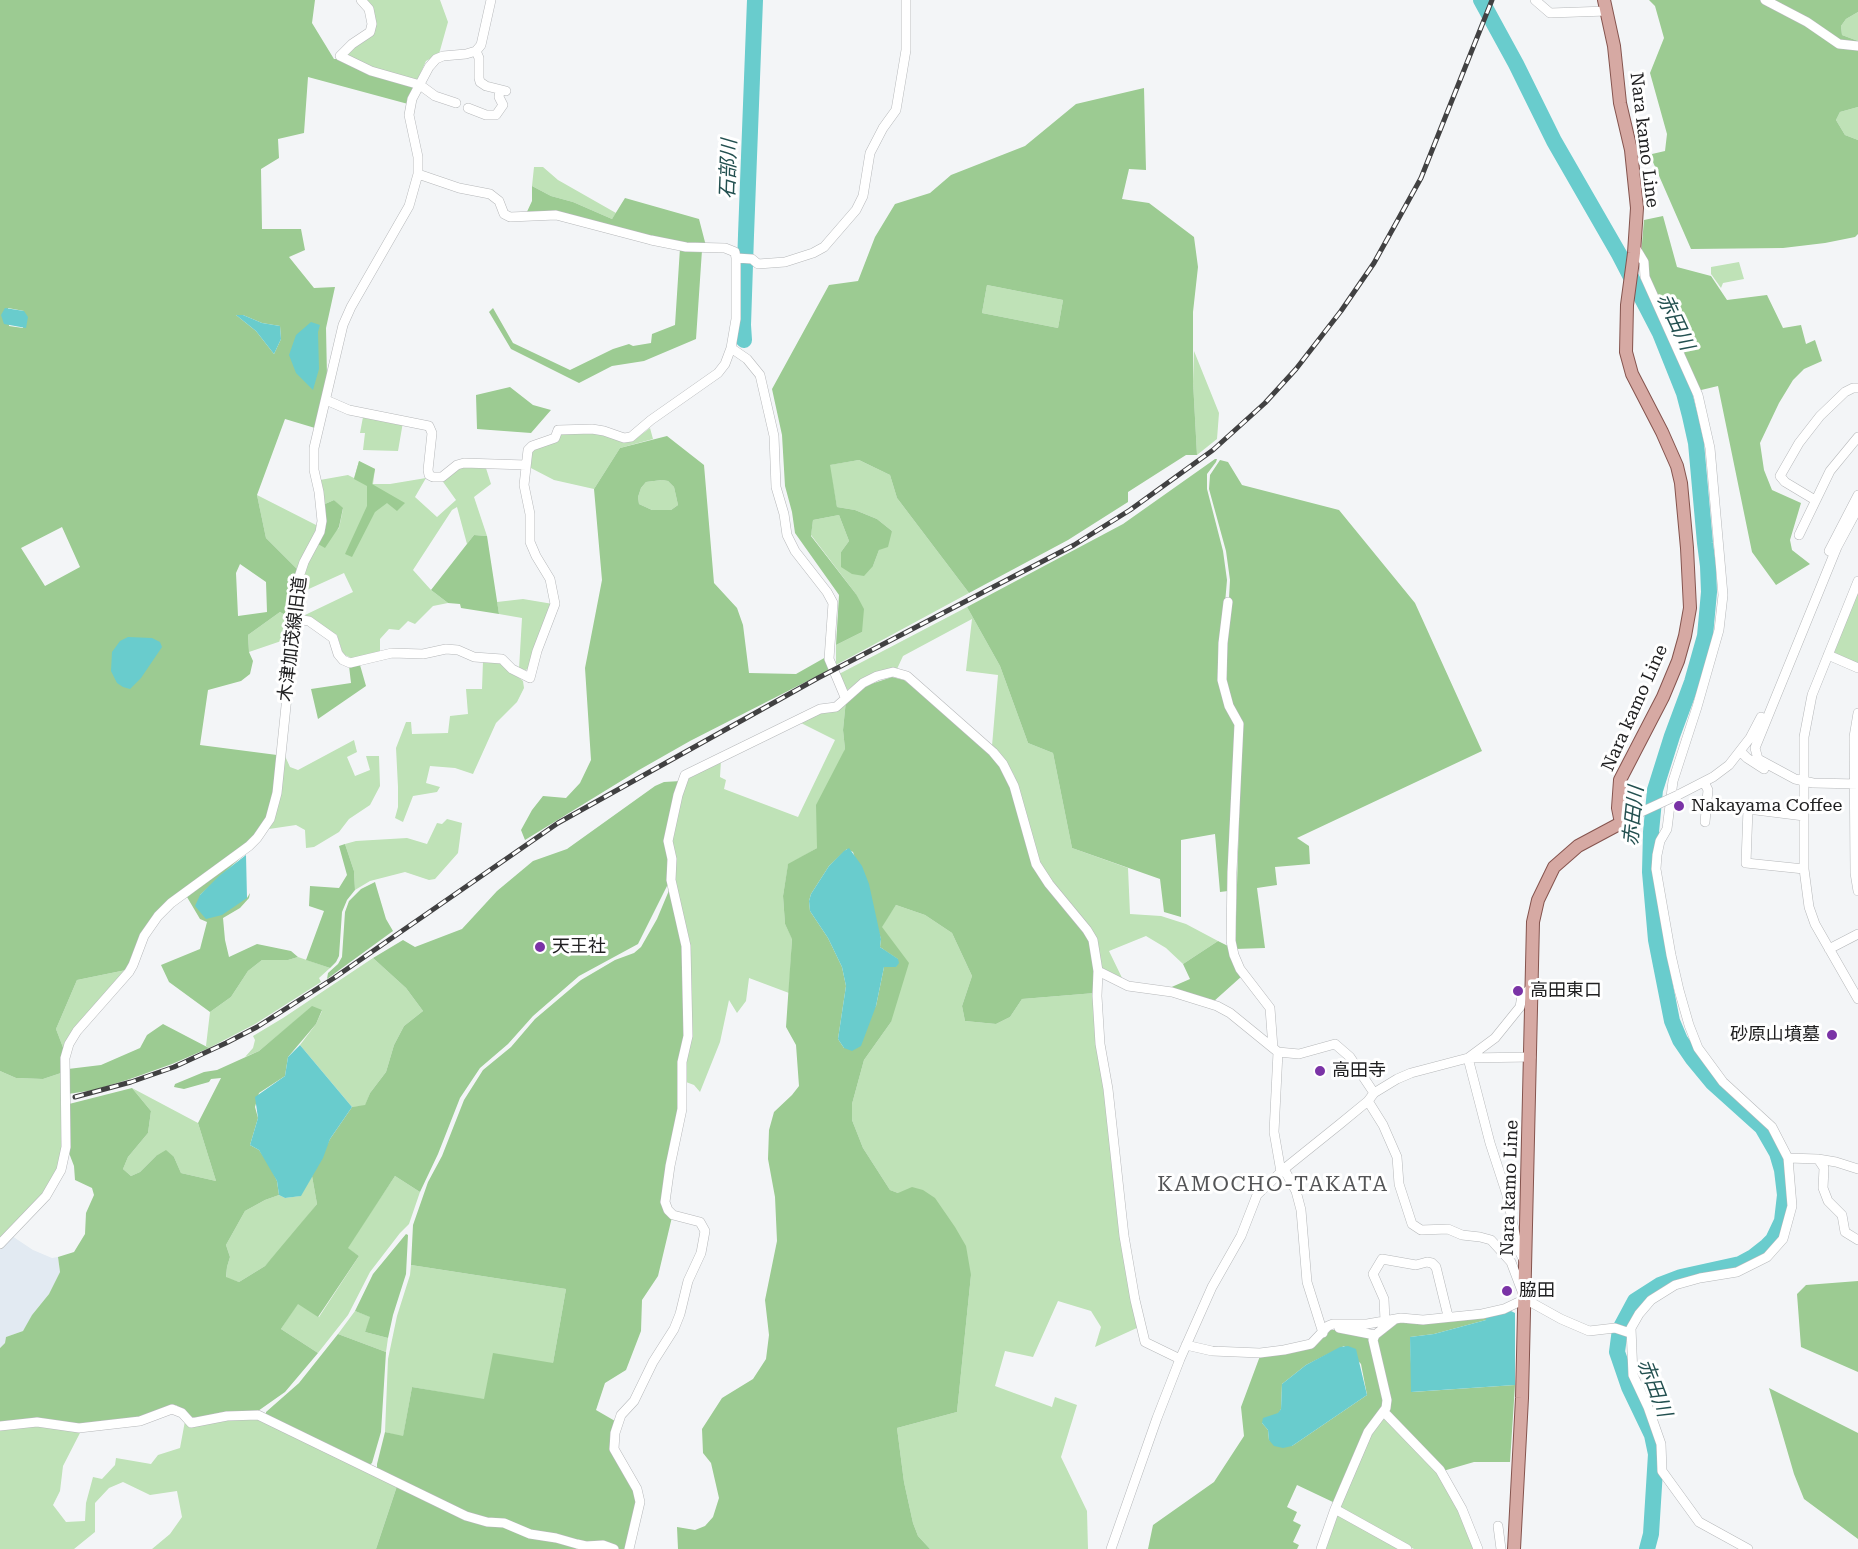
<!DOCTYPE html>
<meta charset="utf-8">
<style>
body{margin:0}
canvas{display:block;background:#f3f5f7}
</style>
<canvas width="1858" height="1549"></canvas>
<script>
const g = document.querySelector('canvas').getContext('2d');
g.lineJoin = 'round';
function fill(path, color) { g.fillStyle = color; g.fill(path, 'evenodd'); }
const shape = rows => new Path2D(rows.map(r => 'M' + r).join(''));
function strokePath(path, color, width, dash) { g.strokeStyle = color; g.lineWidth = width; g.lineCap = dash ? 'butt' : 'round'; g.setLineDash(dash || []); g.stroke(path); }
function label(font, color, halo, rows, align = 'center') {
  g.font = font + ' "Roboto Serif","Noto Sans JP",serif'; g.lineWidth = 6; g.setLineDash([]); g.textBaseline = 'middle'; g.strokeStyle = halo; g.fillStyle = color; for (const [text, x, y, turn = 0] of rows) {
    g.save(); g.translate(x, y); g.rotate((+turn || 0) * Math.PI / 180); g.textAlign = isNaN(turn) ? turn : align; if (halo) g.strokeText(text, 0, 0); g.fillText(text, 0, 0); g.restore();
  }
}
fill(shape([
 [12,1236,33,1250,52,1258,58,1257,60,1272,49,1294,32,1315,28,1325,23,1331,6,1337,5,1343,0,1348,0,1248]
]), '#e2eaf2');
fill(shape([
 [364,0,440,0,448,22,439,54,426,61,417,81,372,68,345,57,354,45,370,34],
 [1858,12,1858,41,1842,35,1841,26,1846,19],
 [1858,107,1858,140,1845,135,1836,120,1840,112],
 [534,167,543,167,558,180,616,213,612,219,573,202,551,196,532,186],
 [1739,262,1744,279,1723,283,1721,288,1711,274,1711,267],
 [987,285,1063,300,1058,328,982,313],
 [1194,351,1219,413,1217,439,1197,455,1193,381],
 [363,417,403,422,398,451,363,450,365,433,360,433],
 [650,428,653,439,620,448,594,489,554,480,527,466,528,454,560,432,594,433,626,441,633,441],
 [859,460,890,475,897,498,969,593,836,665,836,645,862,632,856,594,811,535,813,520,839,515,849,541,841,552,873,566,879,550,892,531,877,519,855,510,837,507,829,465],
 [359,461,375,469,373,484,390,484,426,478,415,497,437,517,456,500,441,479,458,467,485,465,491,484,474,497,487,536,474,535,467,544,457,507,452,510,413,570,431,590,448,603,433,606,415,624,408,621,399,630,389,629,380,639,380,652,353,659,343,654,337,635,305,615,353,592,344,573,300,593,300,586,307,564,318,544,339,528,343,509,334,500,325,504,320,480,348,475,354,478],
 [662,480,668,481,674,487,678,505,671,510,652,510,639,504,638,497,641,488,646,482],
 [257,495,318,526,297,569,266,538],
 [1858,590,1858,664,1833,652],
 [523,599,553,604,531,666,526,670,519,669,522,618,499,614,497,602],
 [967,607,1000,666,1028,743,1053,753,1072,848,1128,868,1130,914,1161,916,1186,924,1218,941,1183,964,1166,948,1146,936,1109,951,1125,984,1102,971,1039,862,1014,775,1006,762,992,746,998,675,966,671,972,619,903,656,897,669,869,676,847,690,839,674],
 [280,612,292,619,290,638,249,652,248,635],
 [483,661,498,661,523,681,524,688,517,702,496,723,473,774,455,768,430,766,426,783,440,787,437,792,413,796,403,822,395,818,398,807,398,787,396,748,406,722,411,722,412,734,448,733,450,716,468,714,466,689,482,689],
 [846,700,843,730,845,749,817,848,788,865,783,896,785,924,792,938,789,993,749,978,746,1001,737,1013,729,1000,720,1042,700,1092,694,1085,686,1082,674,883,672,833,687,776,721,760,720,777,726,780,724,789,798,817,835,740,799,722],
 [354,740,357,752,347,757,355,776,370,770,366,756,379,756,380,786,370,805,349,819,339,832,314,847,306,848,305,830,296,825,269,829,277,809,285,756,290,767,298,770],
 [447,819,462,823,458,853,435,879,429,880,405,872,370,881,355,890,354,871,345,844,356,841,407,838,427,844,437,823,442,824],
 [896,905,925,915,952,933,972,976,962,1006,965,1021,996,1024,1010,1017,1022,999,1095,993,1139,1327,1095,1347,1101,1327,1091,1311,1058,1301,1033,1357,1005,1351,995,1386,1052,1407,1055,1397,1077,1405,1061,1457,1087,1511,1088,1549,930,1549,918,1536,913,1523,904,1482,897,1428,957,1412,971,1275,898,1193,890,1190,863,1148,852,1120,852,1104,864,1060,891,1022,881,927],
 [298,957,330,968,319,978,321,982,255,1024,209,1048,206,1046,210,1012,231,997,248,971,262,960,288,960],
 [373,958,406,988,423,1011,404,1026,394,1045,386,1072,370,1093,365,1106,352,1107,300,1045,316,1024,322,1011,312,1007,259,1051,245,1057,253,1048,255,1040,253,1036,283,1018],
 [126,970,64,1050,56,1029,77,980],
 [0,1071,16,1078,43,1079,61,1073,62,1146,58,1169,42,1196,0,1239],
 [132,1088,198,1123,216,1181,181,1173,174,1157,156,1156,140,1172,131,1176,123,1169,128,1157,148,1133,151,1111],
 [312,1176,317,1204,282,1248,265,1266,239,1282,226,1278,227,1267,230,1257,226,1245,245,1211,265,1200,279,1195,285,1198,300,1196],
 [395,1176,420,1192,409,1224,400,1233,370,1272,348,1315,318,1353,281,1329,298,1303,319,1317,359,1256,347,1248],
 [411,1265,566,1289,553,1363,485,1400,412,1387,403,1437,385,1432,388,1359,397,1316,410,1275],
 [355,1311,371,1317,365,1332,388,1338,386,1352,338,1334],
 [1385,1415,1439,1472,1460,1509,1476,1549,1414,1549,1338,1508,1370,1433],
 [260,1419,397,1486,376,1549,152,1549,170,1534,182,1517,177,1491,150,1495,123,1482,109,1488,95,1503,95,1532,74,1549,0,1549,0,1430,37,1426,81,1431,63,1466,60,1491,53,1505,66,1522,85,1521,86,1503,93,1477,102,1479,115,1465,116,1458,151,1464,158,1455,180,1448,185,1421],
 [1336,1511,1404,1549,1322,1549]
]), '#bfe2b7');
fill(shape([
 [0,0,315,0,312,23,334,59,341,59,417,81,408,104,308,77,304,133,278,139,279,158,261,169,262,229,301,229,305,250,289,257,314,288,335,287,326,328,327,377,315,428,285,419,257,495,266,538,297,569,293,586,292,619,280,612,248,635,249,652,253,661,250,674,241,681,208,690,200,745,277,755,273,792,267,817,255,836,142,933,126,970,77,980,56,1029,64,1050,61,1073,43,1079,16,1078,0,1071],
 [8,308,24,311,23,328,9,326],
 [236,315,243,315,262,323,280,326,281,339,274,354,256,331],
 [62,527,80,567,45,586,21,548],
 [240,564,266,582,267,612,238,616,236,573],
 [1649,0,1858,0,1858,12,1846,19,1841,26,1842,35,1858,41,1858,107,1840,112,1836,120,1845,135,1858,140,1858,234,1855,237,1825,243,1783,248,1691,249,1653,162,1652,154,1665,151,1667,134,1650,73,1664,38,1655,6],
 [1144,88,1146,170,1129,169,1122,199,1149,203,1194,237,1198,267,1193,312,1193,381,1197,455,1186,455,1128,492,1128,502,1068,540,969,593,897,498,890,475,859,460,830,465,837,507,855,510,877,519,892,531,888,547,879,550,873,566,864,576,852,574,841,567,841,552,849,541,839,515,813,520,811,536,856,594,864,609,862,632,836,645,839,595,795,533,792,512,785,486,782,435,772,389,829,285,858,281,875,237,895,204,930,193,951,175,1025,146,1076,104],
 [987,285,1063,300,1058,328,982,313],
 [532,186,551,196,573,202,612,219,625,198,699,219,706,246,695,246,607,226,525,216,532,201],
 [1663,216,1677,267,1711,276,1727,300,1767,295,1783,328,1801,325,1806,344,1815,340,1822,361,1804,369,1793,380,1779,403,1760,443,1764,470,1772,490,1801,503,1790,540,1792,550,1810,564,1776,585,1752,552,1718,386,1697,391,1640,267,1644,220],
 [680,248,702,250,696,339,644,361,612,366,579,383,511,349,489,312,493,308,513,343,570,370,613,349,629,344,633,346,651,343,652,334,675,325],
 [510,387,533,405,551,410,531,433,477,429,476,395],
 [667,436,704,465,714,583,737,608,743,625,749,673,796,674,826,657,829,670,690,741,639,770,525,840,521,830,532,810,543,796,566,798,580,783,591,760,585,668,602,580,594,489,620,448],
 [662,480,668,481,674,487,678,505,671,510,652,510,639,504,638,497,641,488,646,482],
 [1215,459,1217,459,1216,462,1207,474,1207,489,1223,551,1227,580,1220,662,1236,723,1228,891,1220,892,1215,834,1181,840,1181,917,1164,912,1160,879,1072,848,1053,753,1028,743,1000,666,967,607,1123,524],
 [1220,460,1228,462,1242,485,1339,510,1415,603,1482,751,1297,838,1309,846,1310,864,1275,867,1277,885,1257,888,1265,948,1235,949,1242,724,1224,689,1230,580,1226,551,1209,489,1210,475],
 [359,461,375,469,372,484,405,503,397,511,387,503,375,512,352,557,345,554,367,506,367,486,354,479],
 [334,500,343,508,339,527,325,548,318,544,326,527,325,504],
 [474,535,487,536,499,614,461,608,460,604,448,603,431,590],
 [360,665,366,686,318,719,311,689,351,683,349,666],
 [892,677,904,680,940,707,993,754,1009,776,1034,866,1088,936,1093,947,1095,993,1022,999,1010,1017,996,1024,965,1021,962,1006,972,976,952,933,925,915,896,905,882,927,909,963,891,1022,864,1060,852,1104,852,1120,863,1148,890,1190,898,1193,912,1187,923,1190,935,1198,955,1227,966,1246,971,1275,957,1412,897,1428,904,1482,913,1523,918,1536,930,1549,678,1549,677,1527,695,1530,705,1526,713,1517,719,1498,711,1463,703,1453,702,1429,722,1398,753,1379,766,1359,769,1335,765,1300,777,1241,775,1197,768,1159,769,1130,774,1112,792,1095,799,1086,796,1045,786,1027,792,939,785,924,783,896,788,864,817,848,816,805,845,749,843,730,846,700,865,686],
 [847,849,853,852,881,939,880,947,898,959,896,967,884,967,876,1006,844,1048,838,1039,846,986,842,967,828,938,810,911,809,901,811,894,829,866],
 [681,781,669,860,668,884,638,944,579,976,533,1016,508,1044,480,1068,460,1098,438,1154,420,1192,395,1176,348,1248,359,1256,318,1317,298,1304,281,1329,318,1353,285,1392,258,1411,223,1412,196,1418,189,1416,176,1405,139,1419,82,1426,0,1423,0,1348,5,1343,6,1337,23,1331,32,1315,49,1294,60,1272,58,1257,74,1252,85,1234,86,1213,94,1195,92,1188,75,1180,74,1166,69,1153,69,1104,132,1088,151,1111,148,1133,128,1157,123,1169,131,1176,140,1172,156,1156,166,1150,174,1157,181,1173,216,1181,198,1123,221,1078,211,1079,209,1082,184,1089,174,1087,175,1084,204,1072,217,1070,259,1051,312,1006,322,1010,316,1024,288,1057,285,1076,259,1093,255,1107,258,1118,250,1145,259,1150,269,1164,277,1181,279,1195,265,1200,245,1211,226,1245,230,1257,227,1267,226,1277,239,1282,265,1266,317,1204,312,1176,330,1139,352,1107,365,1105,370,1093,386,1072,394,1045,404,1026,423,1011,406,988,373,958,403,940,415,947,462,929,497,891,533,861,567,849,655,786,664,782],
 [345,844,354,871,355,890,347,900,342,912,339,956,336,962,330,968,306,960,324,911,309,906,310,886,339,888,347,875,339,846],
 [247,852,200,895,247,898,250,893,249,898,240,908,223,918,225,940,229,957,257,944,291,951,298,957,288,960,262,960,248,971,231,997,210,1012,169,982,161,965,200,949,207,922,200,919,187,897],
 [375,882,386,919,393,931,327,979,328,973,338,964,342,957,345,912,349,901,361,889],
 [670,888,683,946,686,1027,681,1092,663,1197,672,1217,658,1276,642,1300,641,1331,626,1370,605,1383,596,1410,615,1421,610,1441,611,1451,634,1490,637,1508,628,1542,625,1549,619,1549,612,1544,587,1543,531,1531,467,1514,377,1470,377,1464,385,1432,403,1436,412,1387,484,1399,493,1353,553,1363,566,1289,411,1265,413,1225,428,1182,442,1156,464,1100,483,1070,511,1047,535,1019,581,980,615,960,634,953,641,947,657,919],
 [1218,941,1230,947,1242,976,1213,1002,1167,989,1190,979,1183,964],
 [163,1024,209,1048,172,1064,130,1079,94,1090,68,1094,68,1069,101,1065,140,1048,147,1035],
 [406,1234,408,1235,406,1274,393,1315,388,1338,365,1332,370,1317,355,1311,373,1274],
 [1858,1281,1858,1372,1801,1347,1797,1294,1806,1285],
 [1486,1316,1486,1320,1434,1334,1410,1337,1412,1392,1515,1385,1510,1462,1474,1462,1443,1471,1387,1412,1376,1336,1395,1322],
 [1329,1330,1339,1330,1371,1337,1384,1404,1335,1503,1297,1485,1287,1507,1297,1512,1293,1521,1301,1525,1293,1542,1299,1545,1297,1549,1148,1549,1153,1525,1214,1482,1244,1436,1241,1407,1260,1356,1299,1350],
 [1344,1346,1361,1364,1367,1395,1292,1446,1269,1440,1268,1430,1262,1423,1279,1413,1281,1409,1282,1384,1306,1365],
 [338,1334,386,1352,381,1432,372,1463,368,1466,266,1417,266,1412,299,1383],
 [1769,1388,1858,1433,1858,1539,1804,1499,1794,1474],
 [397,1486,503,1526,611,1549,376,1549]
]), '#9ccb92');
fill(shape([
 [5,308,24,311,28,317,26,328,4,324,1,315],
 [236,315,243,315,262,323,280,326,281,339,274,354,256,331],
 [311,322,320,325,318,332,319,369,313,390,296,373,289,355,296,335],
 [128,637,152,638,160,642,162,647,141,678,130,689,123,687,117,683,111,671,112,652,120,641],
 [849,848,862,866,869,884,881,939,880,947,898,959,899,963,896,967,884,967,876,1006,861,1046,852,1051,844,1048,838,1039,846,986,842,967,828,938,810,911,809,901,811,894,829,866,844,851],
 [246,855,247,898,222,915,206,919,195,906,200,895,219,876],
 [300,1045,352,1107,330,1139,323,1158,301,1196,285,1198,279,1195,277,1181,259,1150,250,1145,258,1118,255,1097,285,1076,288,1057],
 [1511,1311,1515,1313,1515,1385,1411,1392,1410,1337,1434,1334,1486,1320,1486,1316],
 [1348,1346,1356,1349,1367,1395,1292,1446,1283,1448,1274,1446,1269,1440,1268,1430,1262,1423,1263,1418,1278,1413,1281,1409,1282,1384,1306,1365,1340,1347]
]), '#69cccd');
strokePath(shape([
 [1481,0,1516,64,1554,141,1619,254,1660,333,1684,393,1690,416,1696,443,1705,543,1708,566,1709,592,1705,636,1692,682,1672,736,1655,790,1651,832,1650,872,1656,940,1672,1021,1680,1040,1693,1059,1712,1082,1762,1127,1777,1153,1782,1170,1785,1195,1782,1221,1773,1240,1767,1246,1753,1257,1740,1264,1681,1277,1660,1285,1635,1301,1620,1329,1617,1352,1629,1387,1652,1435,1656,1454,1651,1534,1647,1549],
 [744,340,743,325,746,235,755,0]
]), '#69cccd', 16);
const minor = shape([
 [361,0,369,9,372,24,370,32,352,44,340,56,371,71,420,85,435,96,456,103],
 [1535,0,1550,13,1607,11],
 [1765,0,1807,22,1839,44,1858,46],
 [476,51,479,58,479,78,480,82,486,86,506,91],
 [468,108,486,115,496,115,503,105,499,97,500,90],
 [1635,247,1644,262,1645,277,1698,395,1710,448,1723,595,1719,630,1697,707,1673,781,1667,829,1660,841,1657,855,1656,869,1671,955,1679,990,1689,1025,1698,1048,1723,1082,1772,1127,1788,1158,1792,1206,1783,1239,1767,1257,1737,1272,1700,1278,1675,1285,1651,1300,1639,1314,1631,1328,1633,1375,1648,1407,1661,1444,1662,1471,1699,1522,1748,1549],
 [736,258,752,259,758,264,785,262,813,253,824,247,856,210,863,196,870,153,883,128,896,110,906,50,906,0],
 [731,348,747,359,760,375,774,436,776,487,784,514,787,535,795,551,827,592,833,603,829,659,845,697],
 [326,400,349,410,429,426,432,433,428,470,429,475,433,477,442,477,457,465,464,463,526,465],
 [1815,500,1785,482,1780,476,1799,443,1820,416,1845,392,1853,388,1858,388],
 [1858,508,1837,547,1755,748,1758,759,1795,779,1813,783,1858,784],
 [1799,535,1830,471,1858,437],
 [1829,551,1858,495],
 [1858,581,1812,695,1804,737,1804,869,1809,907,1815,924,1858,999],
 [1228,602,1223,643,1222,680,1229,706,1239,724,1232,872,1231,941,1234,955,1240,969,1270,1008,1273,1048,1278,1052,1274,1132,1281,1172],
 [295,619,309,621,333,638,338,654,343,660,350,663,392,653,423,654,446,649,458,650,474,657,502,659,512,669,530,678,537,651,555,604,550,579,536,556,530,542,530,514,524,485,528,450,532,446,555,438,558,430,592,429,604,431,624,438,631,437,651,420,718,373,725,364,731,348,736,319,736,258,735,252,725,248,686,247,651,240,556,215,510,217,504,214,499,201,490,194,459,188,418,174],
 [1828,655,1858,668],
 [1858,713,1854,737,1855,873,1858,891],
 [1741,752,1747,758,1764,769],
 [1704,782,1708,790,1705,822],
 [1678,795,1713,777,1729,765,1750,738,1761,717],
 [1707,805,1748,809],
 [1621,823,1639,813],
 [1804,869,1746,863,1748,809,1804,816],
 [1829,949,1858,934],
 [1098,971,1128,986,1172,992,1217,1006,1230,1013,1273,1048],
 [1278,1052,1299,1054,1335,1044,1350,1057,1374,1093],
 [1468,1058,1490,1143,1507,1195,1518,1249,1525,1262],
 [1468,1058,1495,1038,1520,1007,1522,996,1533,986],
 [1368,1101,1383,1125,1397,1157,1399,1184,1412,1224,1421,1230,1448,1229,1462,1235,1480,1237,1491,1240,1511,1262,1525,1299,1561,1319,1589,1331,1615,1328,1630,1333],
 [1788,1158,1818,1159,1836,1162,1858,1169],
 [1818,1159,1824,1168,1823,1188,1828,1201,1842,1215,1845,1232,1858,1240],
 [1284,1169,1296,1191,1301,1210,1307,1282,1323,1333],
 [0,1244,46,1196,61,1170,66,1147,65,1058,69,1044,77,1031,129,972,133,965,144,936,158,916,171,903,249,846,257,838,270,819,277,793,295,619,296,586,304,562,320,532,322,521,319,492,314,470,314,448,343,325,351,307,409,206,418,174,418,157,409,115,412,99,429,67,436,59,443,56,466,54,476,51,481,45,491,0],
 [1385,1321,1384,1299,1373,1274,1382,1259,1416,1265,1427,1262,1432,1263,1436,1267,1448,1316],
 [1339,1328,1375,1335],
 [1186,1345,1212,1351,1260,1353,1284,1350,1311,1344,1328,1326,1333,1324,1367,1324,1401,1318,1423,1320,1482,1314,1504,1309,1525,1299],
 [1384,1412,1440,1470,1462,1509,1478,1549],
 [0,1426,37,1422,79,1428,140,1421,172,1409,182,1413,191,1423,227,1416,258,1415,466,1516,487,1522,504,1523,530,1534,556,1538,577,1544,586,1546,603,1545,614,1549],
 [1335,1509,1368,1432,1386,1408,1387,1400,1373,1340,1375,1335,1394,1320],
 [1498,1526,1501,1549],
 [629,1549,640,1502,637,1489,614,1449,615,1433,621,1415,634,1401,653,1362,674,1329,680,1314,688,1281,701,1253,705,1231,700,1222,673,1215,668,1210,665,1202,670,1166,682,1109,682,1062,688,1036,686,946,671,880,672,859,668,841,678,795,685,775,820,709,836,707,863,683,877,676,893,672,907,676,993,752,1003,764,1014,786,1036,864,1049,884,1087,930,1093,940,1098,971,1097,996,1100,1044,1108,1089,1124,1236,1135,1300,1145,1342,1180,1359],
 [1111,1549,1157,1418,1180,1359,1212,1287,1241,1236,1257,1195,1284,1169,1340,1124,1368,1101,1374,1093,1397,1079,1411,1073,1468,1058,1531,1057],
 [1321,1549,1335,1509,1407,1549]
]);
const major = shape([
 [1514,1549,1522,1398,1533,922,1538,900,1554,867,1578,846,1621,823,1618,808,1620,780,1663,697,1678,661,1685,636,1690,608,1687,548,1681,483,1677,466,1662,432,1632,374,1626,352,1627,305,1634,253,1637,208,1631,150,1620,103,1614,46,1604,0]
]);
strokePath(minor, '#b6b8ba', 10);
strokePath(major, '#85544e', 14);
strokePath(minor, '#fff', 9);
strokePath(major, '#d6a9a3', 12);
const rail = shape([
 [75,1097,131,1082,174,1067,226,1043,257,1027,334,978,558,823,818,678,1074,545,1130,510,1213,450,1265,403,1296,369,1341,311,1374,263,1421,178,1492,0]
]);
strokePath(rail, '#414142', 5);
strokePath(rail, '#fff', 3, [9]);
const minorBridge = shape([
 [1639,813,1678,795]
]);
strokePath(minorBridge, '#b6b8ba', 10, []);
strokePath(minorBridge, '#fff', 9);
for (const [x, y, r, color] of [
 [1679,806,6,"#7a33a6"],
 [540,947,6,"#7a33a6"],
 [1518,991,6,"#7a33a6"],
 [1832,1035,6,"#7a33a6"],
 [1320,1071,6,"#7a33a6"],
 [1507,1291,6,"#7a33a6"]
]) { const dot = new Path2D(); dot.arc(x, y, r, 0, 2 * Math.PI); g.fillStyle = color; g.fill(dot); strokePath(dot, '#fff', 2); }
label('18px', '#212122', '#fff', [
 ["Nara kamo Line",1644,140,83],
 ["木津加茂線旧道",293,639,-83],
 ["Nara kamo Line",1635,708,-66],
 ["Nara kamo Line",1510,1188,-88]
]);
label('18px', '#212122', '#fff', [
 ["Nakayama Coffee",1691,806],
 ["天王社",552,947],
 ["高田東口",1530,991],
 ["砂原山墳墓",1820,1035,"right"],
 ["高田寺",1332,1071],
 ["脇田",1519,1291]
], 'left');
label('italic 20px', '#235050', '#fff', [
 ["石部川",729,169,-88],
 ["赤田川",1675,322,65],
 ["赤田川",1634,816,-84],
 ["赤田川",1654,1388,69]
]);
g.letterSpacing = '1.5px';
label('21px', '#545557', '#fff', [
 ["KAMOCHO-TAKATA",1273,1185]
]);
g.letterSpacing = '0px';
</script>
